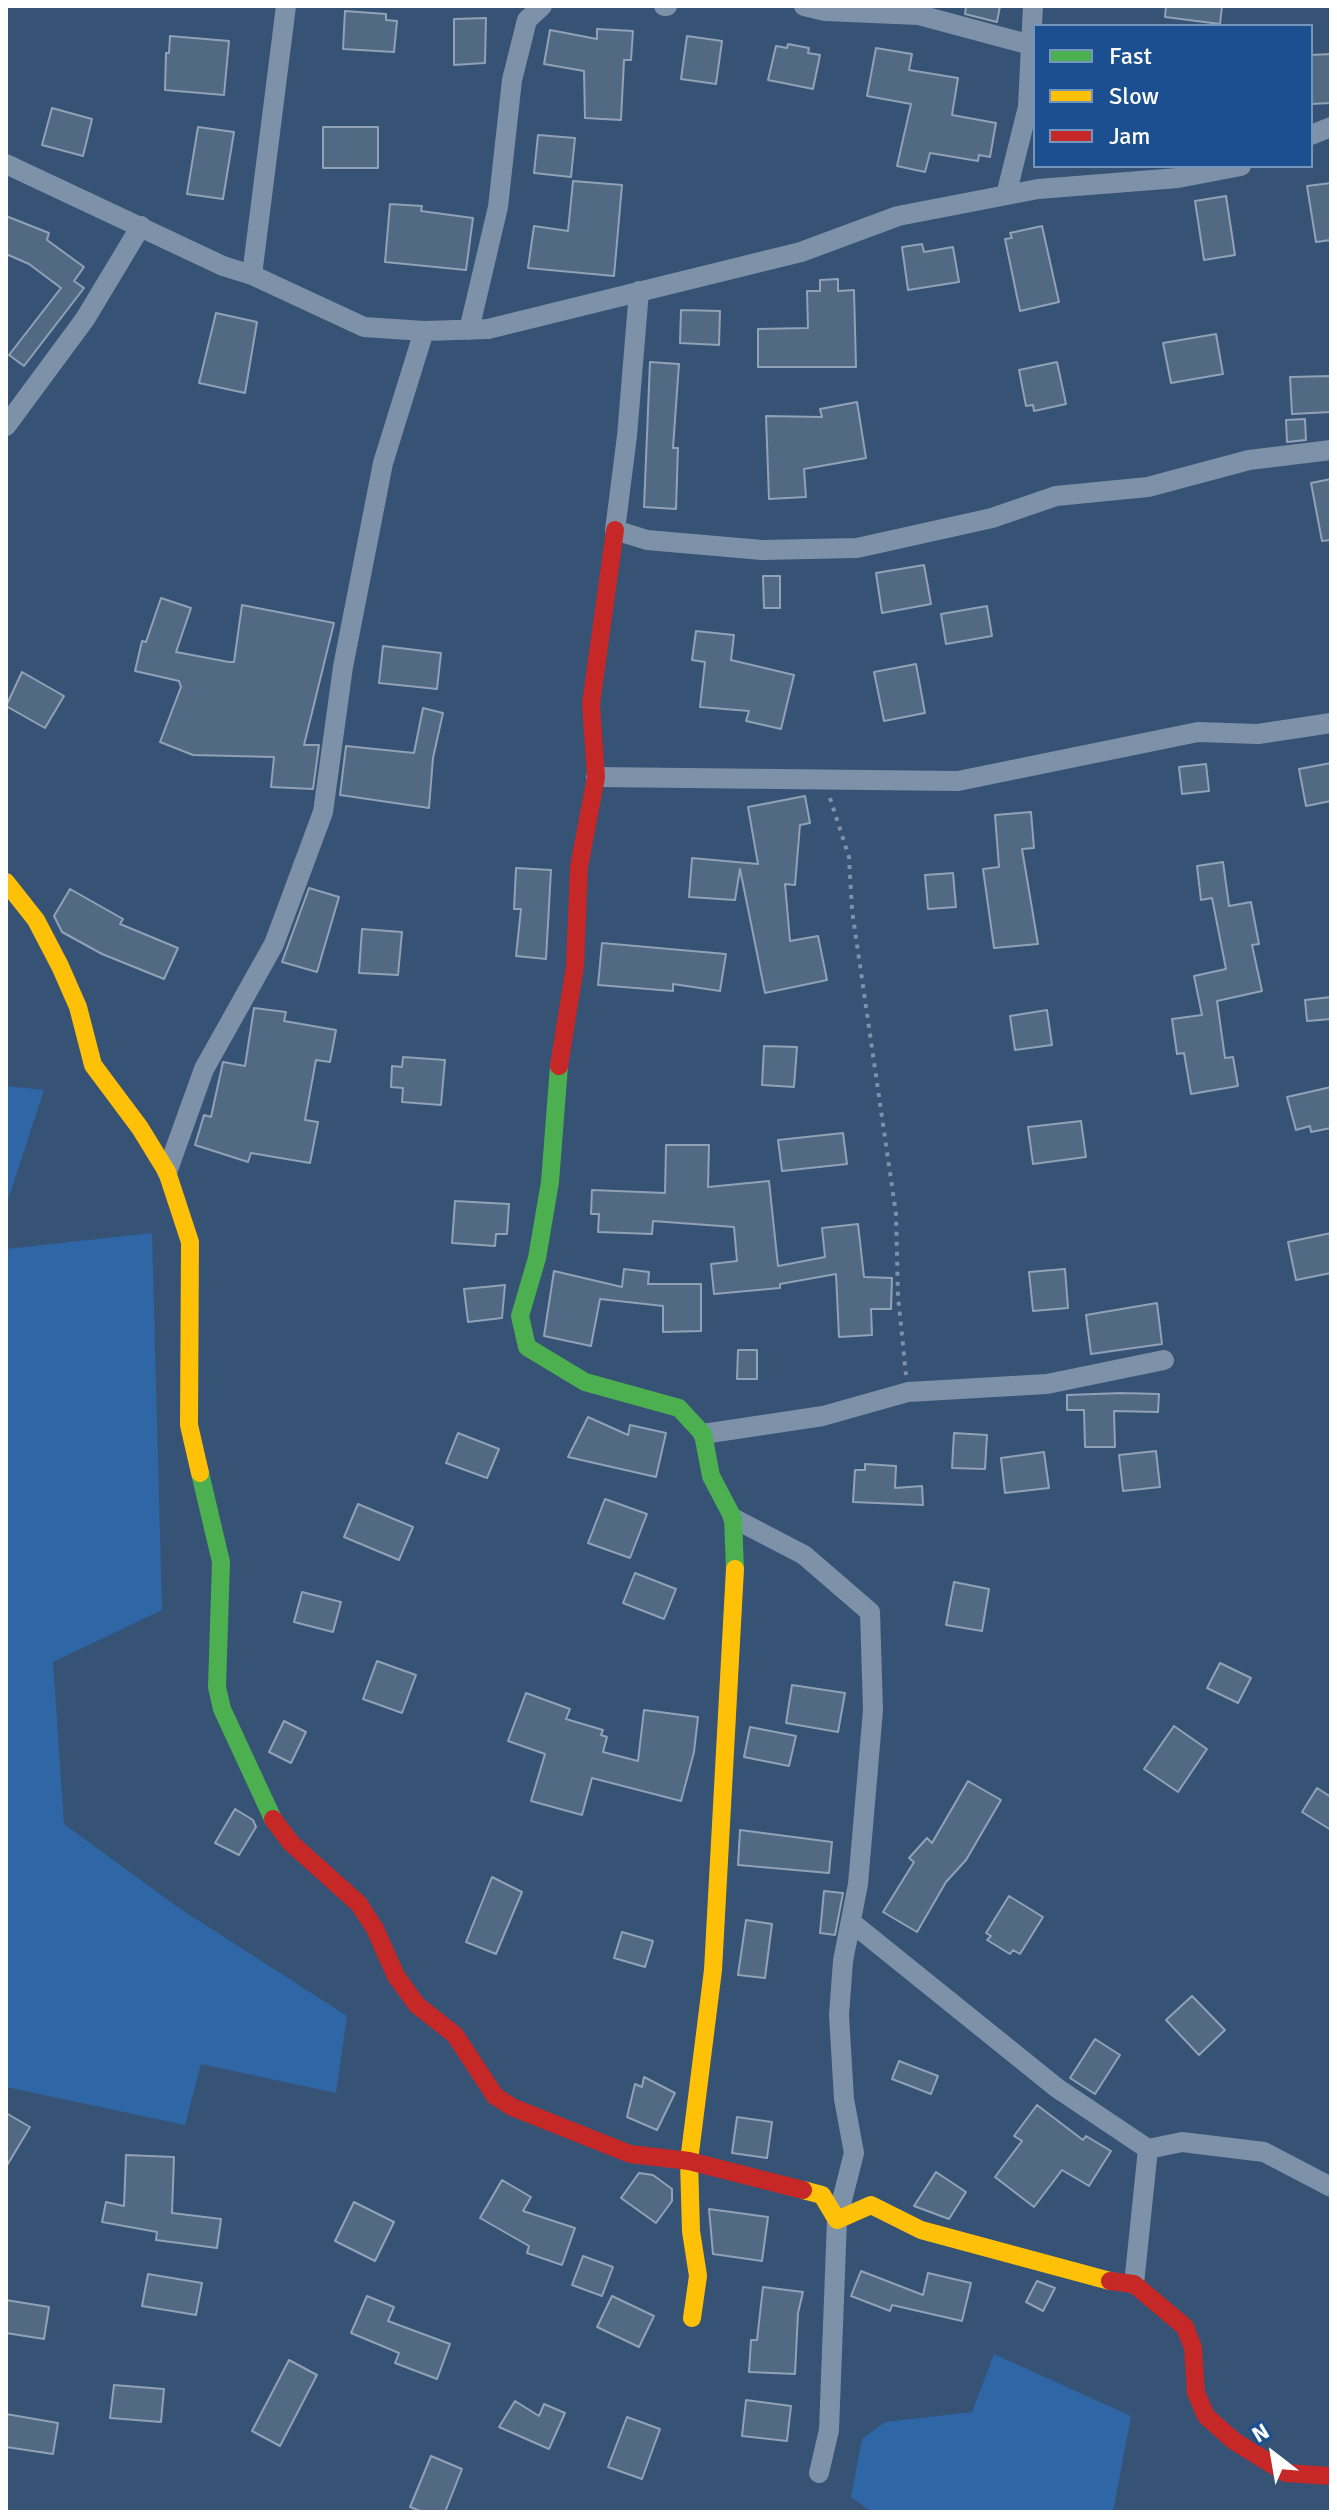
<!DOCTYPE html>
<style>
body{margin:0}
#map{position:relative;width:1337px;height:2518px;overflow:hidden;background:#365274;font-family:Signika,sans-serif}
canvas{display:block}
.frame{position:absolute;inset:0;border:8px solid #fff;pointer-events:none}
.legend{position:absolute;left:1033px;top:24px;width:280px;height:144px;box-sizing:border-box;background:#1b4f8f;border:2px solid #7695bc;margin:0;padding:10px 14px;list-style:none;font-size:24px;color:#fff}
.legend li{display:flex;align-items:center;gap:16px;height:40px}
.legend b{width:40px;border:2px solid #7695bc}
.north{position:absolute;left:1233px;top:2414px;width:80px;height:80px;-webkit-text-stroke:6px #1b4f8f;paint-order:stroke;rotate:329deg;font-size:22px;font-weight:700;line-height:32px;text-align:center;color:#fff}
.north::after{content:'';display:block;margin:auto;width:28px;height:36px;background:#fff;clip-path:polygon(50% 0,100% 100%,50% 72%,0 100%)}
</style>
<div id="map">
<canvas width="1337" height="2518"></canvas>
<div class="frame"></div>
<ul class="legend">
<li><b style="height:10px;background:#4caf50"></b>Fast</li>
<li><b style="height:10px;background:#ffc107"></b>Slow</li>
<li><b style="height:10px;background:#c62828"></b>Jam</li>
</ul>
<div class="north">N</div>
</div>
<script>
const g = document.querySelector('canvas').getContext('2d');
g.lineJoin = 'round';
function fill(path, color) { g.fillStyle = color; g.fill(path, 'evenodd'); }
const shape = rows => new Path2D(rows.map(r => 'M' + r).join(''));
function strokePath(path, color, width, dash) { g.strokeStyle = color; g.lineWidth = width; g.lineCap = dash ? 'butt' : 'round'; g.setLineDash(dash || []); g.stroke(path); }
fill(shape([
 [6,1086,44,1090,6,1206],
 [152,1233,162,1610,53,1662,64,1824,179,1908,347,2016,336,2093,201,2064,185,2125,6,2087,6,1249],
 [994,2354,1131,2416,1113,2512,872,2512,851,2497,862,2439,885,2422,972,2412]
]), '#2f66a5');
const building = shape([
 [966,6,1000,6,997,22,965,14,966,6],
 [1166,6,1222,6,1220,24,1165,17,1166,6],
 [345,11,386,14,386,20,397,21,394,52,343,49,345,11],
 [486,18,485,63,454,65,454,19,486,18],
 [597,29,633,31,631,60,624,60,621,120,585,118,584,71,544,64,550,30,597,39,597,29],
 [170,36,229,41,224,95,165,90,166,53,169,53,170,36],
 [687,36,722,41,716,84,681,79,687,36],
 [788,44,809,48,808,53,820,55,813,89,768,80,776,46,787,48,788,44],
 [876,48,912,54,909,70,958,78,952,115,996,123,990,157,979,155,978,161,930,153,925,172,897,166,911,104,867,96,876,48],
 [1331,54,1331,103,1311,104,1311,55,1331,54],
 [52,108,92,119,83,156,42,145,52,108],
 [198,127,234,132,223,199,187,194,198,127],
 [323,127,378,127,378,168,323,168,323,127],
 [538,135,575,138,571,177,534,173,538,135],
 [573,181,622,185,614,276,528,268,534,226,568,231,573,181],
 [1331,183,1331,240,1316,242,1307,186,1331,183],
 [1226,196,1235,255,1204,260,1195,201,1226,196],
 [390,204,422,206,421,211,473,218,466,270,385,262,390,204],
 [6,216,49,233,47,240,84,267,74,281,84,288,24,366,9,355,61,288,29,264,6,254,6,216],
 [1042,226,1059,302,1020,311,1005,239,1012,238,1010,233,1042,226],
 [922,244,924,252,953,247,959,282,908,290,902,247,922,244],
 [838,279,838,291,854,290,856,367,758,367,758,329,808,328,807,291,820,291,820,280,838,279],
 [681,310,720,311,719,345,680,343,681,310],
 [216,313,257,322,245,393,199,383,216,313],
 [1216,334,1223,374,1171,383,1163,343,1216,334],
 [650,362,679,364,673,448,678,448,676,509,644,507,650,362],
 [1057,362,1066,404,1034,411,1033,405,1026,406,1019,370,1057,362],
 [1331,376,1331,412,1292,414,1290,377,1331,376],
 [857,402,866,458,804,469,806,497,769,499,766,416,822,417,820,409,857,402],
 [1305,419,1306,440,1287,442,1286,420,1305,419],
 [1331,479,1331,540,1322,541,1311,483,1331,479],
 [924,565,931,604,882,613,876,573,924,565],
 [763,576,780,576,780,608,764,608,763,576],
 [161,598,191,608,176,652,229,662,234,662,242,605,334,623,304,745,319,745,313,789,271,787,274,757,193,755,160,742,181,687,179,681,135,671,142,641,146,642,161,598],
 [987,606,992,636,946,644,941,614,987,606],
 [696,631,734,635,731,660,794,675,781,729,746,721,749,711,700,707,705,662,692,660,696,631],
 [383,646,441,653,437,689,379,683,383,646],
 [916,664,925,713,884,721,874,672,916,664],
 [22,672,64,696,45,728,6,706,22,672],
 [423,708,443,713,433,758,429,808,340,795,346,746,414,753,423,708],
 [1331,763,1331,801,1306,806,1299,769,1331,763],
 [1206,764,1209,791,1182,794,1179,767,1206,764],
 [805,796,810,823,800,825,795,885,785,884,790,941,818,936,827,980,765,993,740,869,735,900,689,897,692,858,758,864,748,807,805,796],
 [1031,812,1034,848,1022,849,1038,944,994,948,983,869,999,867,995,815,1031,812],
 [1223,862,1229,906,1251,902,1259,944,1252,945,1262,991,1217,1001,1225,1058,1233,1057,1238,1086,1191,1094,1184,1053,1177,1054,1172,1019,1202,1015,1194,976,1226,969,1212,898,1201,900,1197,866,1223,862],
 [516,868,551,870,546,959,516,956,521,909,514,909,516,868],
 [953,873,956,907,928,909,925,875,953,873],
 [309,888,339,897,317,972,282,962,309,888],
 [70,889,123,919,120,924,178,948,164,979,102,954,62,932,54,916,70,889],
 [362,929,402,932,398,975,359,973,362,929],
 [602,943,726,954,720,991,673,984,673,991,598,985,602,943],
 [1331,997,1331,1019,1307,1021,1305,1000,1331,997],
 [254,1008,286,1012,284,1021,336,1030,330,1062,316,1060,305,1120,318,1122,310,1163,251,1153,248,1162,195,1145,204,1115,211,1117,223,1062,245,1066,254,1008],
 [1047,1010,1052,1045,1015,1050,1010,1016,1047,1010],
 [764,1046,797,1047,794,1087,762,1085,764,1046],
 [403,1057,445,1060,441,1105,402,1102,403,1088,391,1087,392,1066,402,1067,403,1057],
 [1331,1087,1331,1128,1311,1132,1310,1126,1296,1130,1287,1097,1331,1087],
 [1081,1121,1086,1157,1033,1164,1028,1127,1081,1121],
 [843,1133,847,1164,782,1171,778,1140,843,1133],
 [666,1145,709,1145,708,1187,769,1181,778,1266,825,1257,822,1228,858,1224,864,1277,892,1278,891,1309,871,1309,872,1335,839,1337,836,1274,780,1284,780,1288,714,1294,711,1264,737,1261,734,1227,653,1221,652,1234,598,1232,599,1214,591,1214,592,1190,665,1193,666,1145],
 [455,1201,509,1204,507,1234,496,1234,495,1246,452,1243,455,1201],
 [1331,1233,1331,1273,1296,1280,1288,1242,1331,1233],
 [624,1269,649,1272,648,1284,701,1284,701,1331,663,1332,663,1306,600,1299,591,1346,544,1336,554,1271,622,1287,624,1269],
 [1065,1269,1068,1308,1033,1311,1029,1272,1065,1269],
 [505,1285,502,1318,468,1322,464,1289,505,1285],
 [1157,1303,1162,1344,1091,1354,1086,1315,1157,1303],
 [738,1350,757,1350,757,1379,737,1379,738,1350],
 [1122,1393,1159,1394,1158,1412,1114,1411,1115,1447,1085,1447,1084,1410,1067,1410,1067,1395,1122,1393],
 [588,1417,628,1435,630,1425,666,1433,656,1477,568,1457,588,1417],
 [458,1433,499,1449,487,1478,446,1463,458,1433],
 [954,1433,987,1435,985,1469,952,1468,954,1433],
 [1156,1451,1160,1487,1123,1491,1119,1455,1156,1451],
 [1044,1452,1049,1488,1005,1493,1001,1458,1044,1452],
 [865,1464,896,1466,895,1488,922,1486,923,1505,853,1502,855,1470,865,1470,865,1464],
 [605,1499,647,1514,630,1558,588,1543,605,1499],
 [358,1504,413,1527,399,1560,344,1537,358,1504],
 [635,1573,676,1589,664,1619,623,1603,635,1573],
 [954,1582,989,1589,982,1631,946,1625,954,1582],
 [302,1592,341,1602,333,1632,294,1622,302,1592],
 [377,1661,416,1675,402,1713,363,1699,377,1661],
 [1220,1663,1251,1678,1238,1703,1207,1688,1220,1663],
 [792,1685,845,1693,838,1732,786,1723,792,1685],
 [526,1693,570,1709,566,1719,603,1730,601,1735,607,1737,603,1752,638,1761,644,1710,698,1717,694,1752,681,1801,592,1778,582,1815,531,1801,545,1754,508,1741,526,1693],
 [284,1721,306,1732,291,1763,269,1752,284,1721],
 [1174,1726,1207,1749,1178,1792,1144,1769,1174,1726],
 [750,1727,796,1736,789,1766,744,1757,750,1727],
 [968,1781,1001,1800,966,1860,946,1882,917,1932,883,1912,914,1862,909,1858,927,1838,932,1843,968,1781],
 [1317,1788,1331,1797,1331,1830,1302,1812,1317,1788],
 [235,1809,253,1820,256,1827,239,1855,215,1843,235,1809],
 [740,1830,832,1842,829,1873,738,1865,740,1830],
 [492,1877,522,1892,496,1954,466,1942,492,1877],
 [824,1891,843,1893,835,1935,820,1933,824,1891],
 [1009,1896,1043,1917,1020,1954,1013,1950,1010,1954,987,1940,991,1936,986,1933,1009,1896],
 [746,1920,772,1924,765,1978,738,1975,746,1920],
 [622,1932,653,1941,645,1967,614,1958,622,1932],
 [1192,1996,1225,2030,1199,2055,1166,2020,1192,1996],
 [1095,2039,1120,2055,1095,2094,1070,2078,1095,2039],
 [899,2061,938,2076,931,2094,892,2079,899,2061],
 [644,2077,675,2093,657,2130,627,2117,635,2084,642,2087,644,2077],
 [1037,2105,1083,2140,1086,2136,1111,2151,1089,2186,1062,2170,1034,2207,995,2177,1022,2141,1014,2136,1037,2105],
 [6,2113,30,2127,6,2167,6,2113],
 [737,2117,772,2122,767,2158,732,2153,737,2117],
 [126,2155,174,2157,172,2213,221,2219,217,2248,156,2240,157,2232,102,2222,106,2202,124,2206,126,2155],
 [936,2172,966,2192,949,2219,914,2206,936,2172],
 [639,2173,653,2175,672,2189,672,2201,656,2223,621,2198,639,2173],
 [502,2180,531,2197,523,2211,575,2228,562,2265,527,2253,529,2246,480,2218,502,2180],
 [354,2202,394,2222,375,2261,335,2241,354,2202],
 [709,2209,768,2217,762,2261,713,2254,709,2209],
 [583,2256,613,2267,602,2296,572,2285,583,2256],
 [861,2271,923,2295,928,2273,971,2283,962,2321,892,2305,890,2311,851,2296,861,2271],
 [148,2274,202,2283,196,2315,142,2306,148,2274],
 [1037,2281,1055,2288,1043,2311,1026,2302,1037,2281],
 [763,2287,803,2292,798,2313,795,2374,749,2372,751,2340,757,2340,763,2287],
 [367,2296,394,2307,388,2321,450,2344,437,2379,395,2363,399,2353,351,2333,367,2296],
 [612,2296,654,2316,639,2347,597,2327,612,2296],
 [6,2300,49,2307,44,2339,6,2333,6,2300],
 [289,2360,317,2375,280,2446,252,2431,289,2360],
 [114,2385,164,2389,161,2422,110,2418,114,2385],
 [746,2400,791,2406,787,2441,742,2436,746,2400],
 [515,2401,539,2416,544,2404,565,2413,549,2449,499,2427,515,2401],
 [6,2414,58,2423,53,2454,6,2447,6,2414],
 [627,2417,660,2429,642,2479,608,2467,627,2417],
 [431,2456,462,2469,445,2512,423,2512,410,2507,431,2456]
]);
fill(building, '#526984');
strokePath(building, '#92a2b6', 2);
strokePath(shape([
 [830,798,849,857,852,910,896,1214,898,1296,906,1375]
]), '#7d92a8', 4, [4, 6]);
strokePath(shape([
 [664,6,667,6],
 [804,6,825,11,919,15,1031,45,1028,107,1006,195],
 [1031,45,1033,6],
 [1311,135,1331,127],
 [6,164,223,266,252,275,364,327,424,331,488,329,801,252,898,216,1038,189,1178,178,1241,166],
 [252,275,286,6],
 [639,291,627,436,615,530,647,540,762,550,857,548,992,518,1056,496,1148,487,1249,460,1331,450],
 [469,330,498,207,512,80,527,20,542,6],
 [6,426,85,319,141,226],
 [596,777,958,781,1198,732,1258,734,1331,723],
 [167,1172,204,1069,274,944,323,812,343,667,383,463,424,331],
 [703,1434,823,1416,908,1392,1047,1384,1164,1360],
 [733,1518,804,1555,870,1612,873,1710,858,1884,843,1961,839,2015,844,2099,854,2153,837,2220,829,2430,819,2473],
 [851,1922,1057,2088,1148,2149,1182,2142,1264,2152,1331,2187],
 [1134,2284,1148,2149]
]), '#7d92a8', 20);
strokePath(shape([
 [559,1066,550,1182,537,1258,520,1316,527,1347,585,1382,679,1408,703,1434,711,1476,733,1518,735,1569],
 [200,1473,221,1562,217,1687,222,1709,273,1819]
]), '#4caf50', 18);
strokePath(shape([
 [6,882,36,920,60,966,78,1007,93,1065,140,1128,167,1172,190,1242,189,1425,200,1473],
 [803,2190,822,2195,837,2220,871,2205,921,2230,1110,2281],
 [692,2318,698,2276,691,2231,689,2161,713,1970,735,1569]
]), '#ffc107', 18);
strokePath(shape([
 [559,1066,575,966,579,867,596,777,591,704,615,530],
 [273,1819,291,1843,359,1904,375,1929,396,1976,417,2005,455,2035,495,2096,512,2107,630,2154,689,2161,803,2190],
 [1110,2281,1134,2284,1185,2327,1193,2348,1196,2393,1206,2416,1234,2441,1286,2473,1331,2476]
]), '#c62828', 18);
</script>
